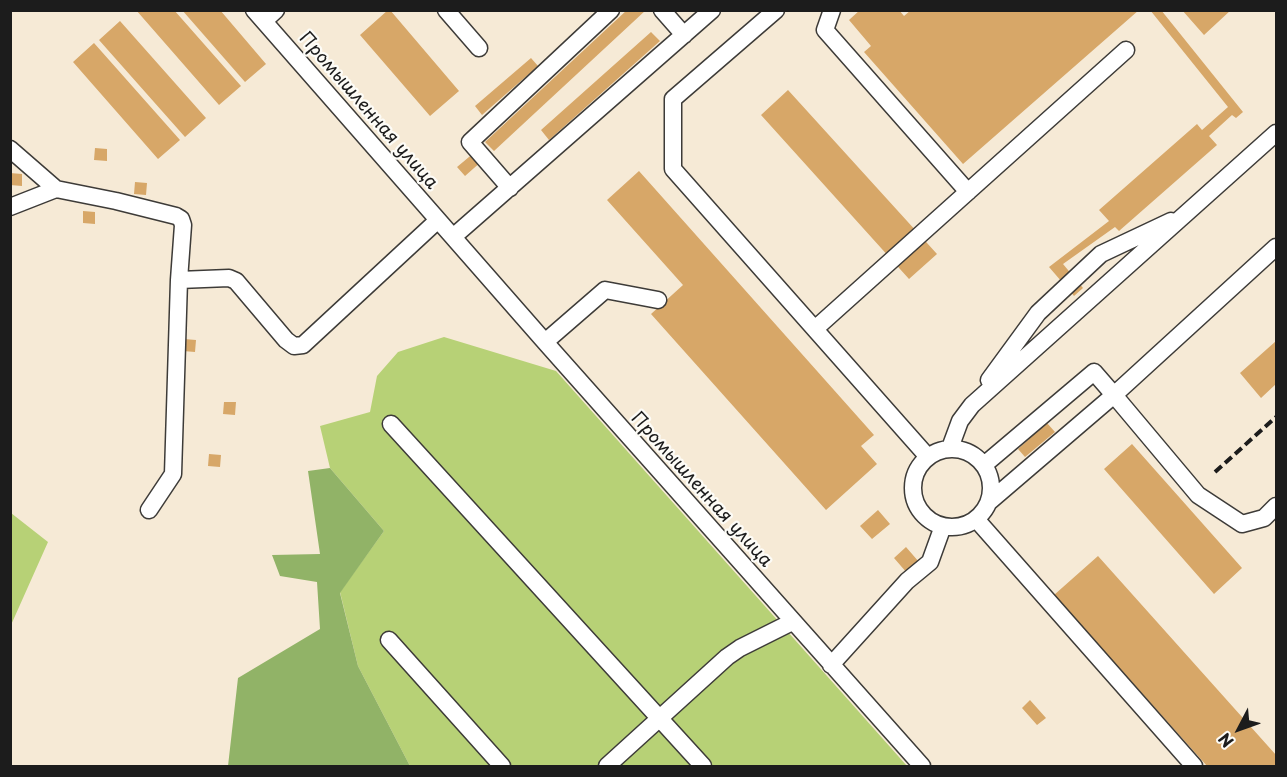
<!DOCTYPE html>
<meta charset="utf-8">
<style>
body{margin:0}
#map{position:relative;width:1287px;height:777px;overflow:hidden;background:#f6ead6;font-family:"Playpen Sans",sans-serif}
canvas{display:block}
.frame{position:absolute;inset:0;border:12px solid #1c1c1c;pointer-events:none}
.north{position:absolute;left:1209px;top:699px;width:60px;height:60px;-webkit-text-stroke:4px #fdfcf7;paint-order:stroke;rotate:229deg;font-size:16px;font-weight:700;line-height:24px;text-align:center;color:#1c1c1c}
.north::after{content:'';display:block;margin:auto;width:21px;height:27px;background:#1c1c1c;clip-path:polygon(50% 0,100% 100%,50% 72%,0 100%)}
</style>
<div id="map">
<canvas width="1287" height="777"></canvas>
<div class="frame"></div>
<div class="north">N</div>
</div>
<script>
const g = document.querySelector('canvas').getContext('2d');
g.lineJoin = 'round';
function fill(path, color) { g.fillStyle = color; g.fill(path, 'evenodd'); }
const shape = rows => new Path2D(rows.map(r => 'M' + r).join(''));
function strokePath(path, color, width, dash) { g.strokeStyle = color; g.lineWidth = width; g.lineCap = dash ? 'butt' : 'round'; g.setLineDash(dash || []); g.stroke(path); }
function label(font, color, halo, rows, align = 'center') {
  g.font = font + ' "Playpen Sans",sans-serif'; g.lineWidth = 4.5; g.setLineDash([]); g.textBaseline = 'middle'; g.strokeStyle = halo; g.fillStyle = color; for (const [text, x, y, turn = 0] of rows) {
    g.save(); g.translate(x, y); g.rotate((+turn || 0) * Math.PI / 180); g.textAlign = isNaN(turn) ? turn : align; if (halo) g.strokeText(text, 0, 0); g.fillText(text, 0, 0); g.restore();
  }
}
fill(shape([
 [444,337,556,371,907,766,410,766,358,666,340,592,384,531,330,468,320,426,370,412,377,376,398,352],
 [11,513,48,542,11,625]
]), '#b7d176');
fill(shape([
 [330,468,384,531,340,593,358,666,410,766,228,766,238,678,320,629,317,582,280,576,272,555,320,554,308,471]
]), '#91b367');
fill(shape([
 [136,10,174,10,241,86,219,105],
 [182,10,220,10,266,64,245,82],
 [388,10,390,10,459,91,430,116,360,35],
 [627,10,646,10,494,151,485,142],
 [860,10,899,10,904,16,911,10,1139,10,963,164,864,52,871,46,849,20],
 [1150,10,1161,10,1243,112,1236,118,1232,115,1209,136,1217,145,1119,231,1115,227,1063,264,1083,288,1074,296,1049,267,1109,221,1099,210,1197,124,1202,130,1228,107],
 [1182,10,1231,10,1204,35],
 [120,21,206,118,185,137,99,40],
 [651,32,660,41,549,140,541,130],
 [94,43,180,140,158,159,73,62],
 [531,58,538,66,482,115,475,106],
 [788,90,937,254,909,279,761,115],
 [95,148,107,149,107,161,94,160],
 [475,152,482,161,465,176,457,167],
 [639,171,874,435,861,446,877,464,826,510,651,314,683,285,607,200],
 [10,173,22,174,22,186,10,185],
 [135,182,147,183,146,195,134,194],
 [83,211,95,212,95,224,83,223],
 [184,339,196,340,195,352,183,351],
 [1276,341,1276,384,1261,398,1240,373],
 [224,402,236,402,235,415,223,414],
 [1047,423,1055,432,1025,457,1018,449,1029,439,1027,436,1035,428,1038,431],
 [1132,444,1242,568,1214,594,1104,469],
 [209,454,221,455,220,467,208,466],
 [878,510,890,524,872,539,860,526],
 [906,547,919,562,907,573,894,558],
 [1098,556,1276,755,1276,766,1207,766,1054,595],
 [1030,700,1046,718,1037,725,1022,708]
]), '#d7a768');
const minor = shape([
 [254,10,545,342,922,766],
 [446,10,479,48],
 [662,10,684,35],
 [776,10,673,99,673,169,928,457],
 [832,10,825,30,968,192],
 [264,21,276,10],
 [10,149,56,189],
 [510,188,470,142,611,10],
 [10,207,56,189,116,201,176,216,181,219,183,225,179,280,173,474,149,510],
 [453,237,712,10],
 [179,280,229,278,236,281,286,340,294,346,303,345,438,220],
 [816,328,1126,50],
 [545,342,605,290,658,300],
 [989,380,1038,313,1101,254,1171,221],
 [391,424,703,766],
 [950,448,960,421,972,405,1276,133],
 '913 488a39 39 0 1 1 78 0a39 39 0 1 1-78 0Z',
 [984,465,1094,372,1114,395,1276,247],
 [989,502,1114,395,1198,495,1242,524,1264,518,1276,506],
 [976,519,1194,766],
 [389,640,502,766],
 [831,665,907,581,930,562,943,526],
 [607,766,727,657,740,648,792,622]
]);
strokePath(minor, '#3d3b38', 19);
strokePath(minor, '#fff', 16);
strokePath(shape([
 [1215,472,1276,417]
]), '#1c1c1c', 4, [9, 4.5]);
label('18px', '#1c1c1c', '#fdfcf7', [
 ["Промышленная улица",368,111,49],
 ["Промышленная улица",701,490,48]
]);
</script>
